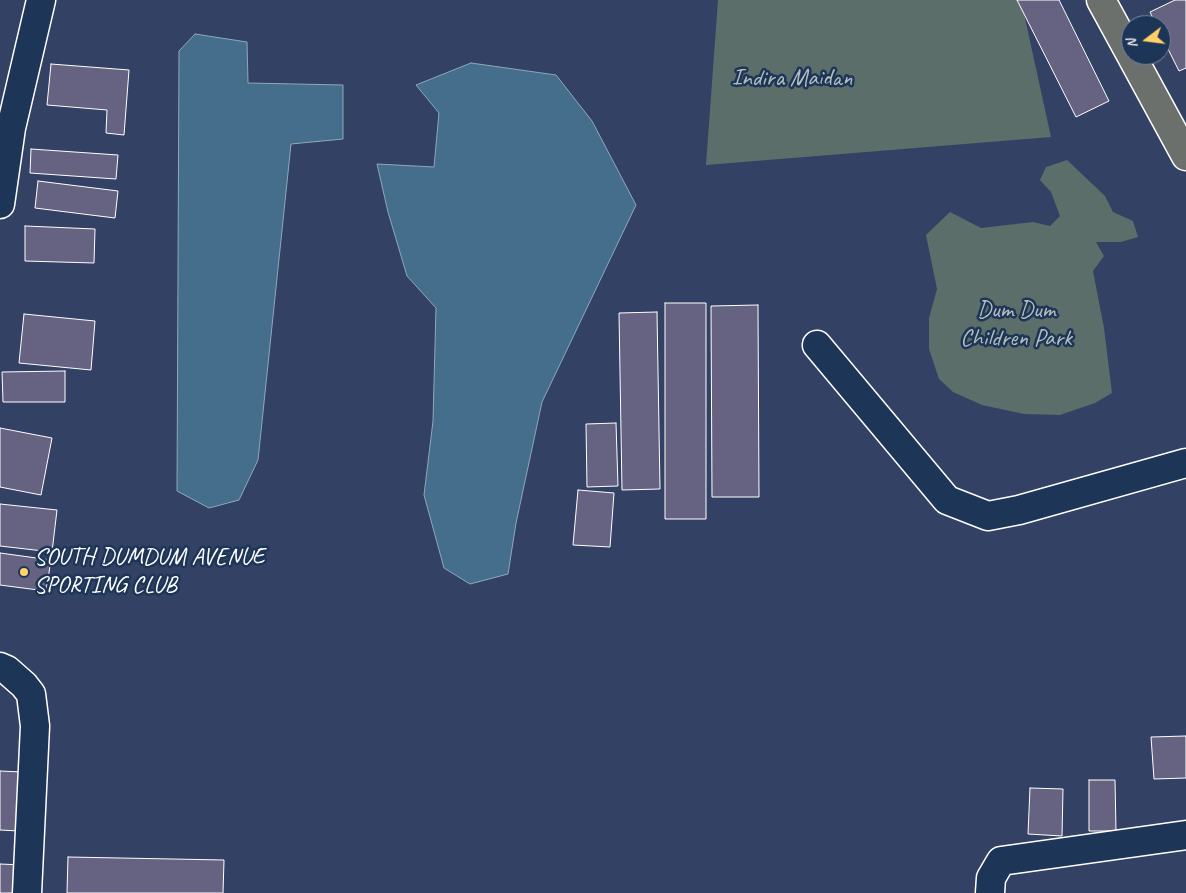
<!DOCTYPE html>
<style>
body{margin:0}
#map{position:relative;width:1186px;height:893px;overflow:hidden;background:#334264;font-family:Caveat,sans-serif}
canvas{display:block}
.north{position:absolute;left:1121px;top:15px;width:50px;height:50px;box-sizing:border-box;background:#1d3557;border:1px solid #77869a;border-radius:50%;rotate:255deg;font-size:14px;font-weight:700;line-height:20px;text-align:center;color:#fff}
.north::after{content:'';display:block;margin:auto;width:18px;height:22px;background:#ffd166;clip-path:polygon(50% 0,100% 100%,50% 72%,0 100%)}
</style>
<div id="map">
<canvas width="1186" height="893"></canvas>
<div class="north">N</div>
</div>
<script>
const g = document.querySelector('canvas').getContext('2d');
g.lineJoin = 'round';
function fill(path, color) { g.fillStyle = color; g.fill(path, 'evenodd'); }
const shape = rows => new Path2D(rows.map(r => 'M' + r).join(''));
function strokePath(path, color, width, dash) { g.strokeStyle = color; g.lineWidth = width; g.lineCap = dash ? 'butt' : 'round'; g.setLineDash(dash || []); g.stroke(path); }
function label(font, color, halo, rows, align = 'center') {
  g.font = font + ' Caveat,sans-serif'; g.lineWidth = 5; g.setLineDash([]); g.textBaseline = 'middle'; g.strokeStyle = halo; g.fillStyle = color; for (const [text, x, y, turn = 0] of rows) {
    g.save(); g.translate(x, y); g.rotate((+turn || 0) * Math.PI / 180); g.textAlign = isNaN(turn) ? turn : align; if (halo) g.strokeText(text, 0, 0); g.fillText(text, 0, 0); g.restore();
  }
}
fill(shape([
 [718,0,1021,0,1051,137,706,165],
 [1067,160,1105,196,1113,212,1133,221,1138,237,1121,242,1096,242,1104,256,1093,271,1104,328,1112,393,1095,403,1060,415,1024,414,982,405,953,392,939,379,929,349,929,318,937,289,926,235,950,212,981,228,1033,222,1050,226,1060,216,1051,192,1040,180,1046,167]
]), '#5b6e6a');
const water = shape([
 [195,34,247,42,248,83,343,85,343,139,291,144,258,460,239,500,209,508,177,491,179,51,195,34],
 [471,63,556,75,592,121,636,205,542,402,516,523,508,574,470,584,444,568,424,495,433,421,436,308,407,276,388,212,377,164,434,167,439,113,416,85,471,63]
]);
fill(water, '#446e8c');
strokePath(water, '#8fa8ba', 1);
const building = shape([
 [1017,0,1059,0,1109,101,1076,117,1017,0],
 [1175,0,1186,0,1186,68,1179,71,1161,35,1161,25,1156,25,1150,12,1175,0],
 [51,64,129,70,124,135,106,133,107,110,47,105,51,64],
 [31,149,118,155,116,179,30,173,31,149],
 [38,181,118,191,115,218,35,208,38,181],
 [25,226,95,229,94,263,25,261,25,226],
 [665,303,706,303,706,519,665,519,665,303],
 [758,305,759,497,712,497,711,306,758,305],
 [657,312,660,489,622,490,619,313,657,312],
 [24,314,95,321,91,370,19,363,24,314],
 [65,371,65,402,3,402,2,372,65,371],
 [616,423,618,486,587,487,586,424,616,423],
 [0,428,52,438,41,495,0,487,0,428],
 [578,490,614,493,610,547,573,545,578,490],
 [0,504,57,510,52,552,0,546,0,504],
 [0,553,51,560,46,591,0,585,0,553],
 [1186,736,1186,778,1154,779,1151,737,1186,736],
 [0,771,22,772,19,831,0,830,0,771],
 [1089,780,1115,780,1116,831,1089,831,1089,780],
 [1030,788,1063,789,1062,836,1028,834,1030,788],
 [68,857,224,860,223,893,67,893,68,857],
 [0,864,22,865,20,893,0,893,0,864]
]);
fill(building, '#666281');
strokePath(building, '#fff', 1);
const minor = shape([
 [0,204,11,128,41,0],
 [817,345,947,500,988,516,1019,510,1186,463],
 [0,667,7,670,24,685,31,694,35,726,27,893],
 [990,893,991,878,1001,861,1186,835]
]);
const primary = shape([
 [1101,0,1131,55],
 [1131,55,1186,156]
]);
strokePath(minor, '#fff', 31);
strokePath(primary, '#fff', 31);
strokePath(minor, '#1d3557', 28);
strokePath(primary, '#6b706d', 28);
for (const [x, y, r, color] of [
 [24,572,5,"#ffd166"]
]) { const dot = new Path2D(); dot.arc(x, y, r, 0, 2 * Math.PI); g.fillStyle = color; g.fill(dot); strokePath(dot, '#1d3557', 2); }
label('24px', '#b5bebc', '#1d3557', [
 ["Indira Maidan",792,79],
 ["Dum Dum",1016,311],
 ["Children Park",1016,339]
]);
label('24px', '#fff', '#1d3557', [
 ["SOUTH DUMDUM AVENUE",34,558],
 ["SPORTING CLUB",34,586]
], 'left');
</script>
